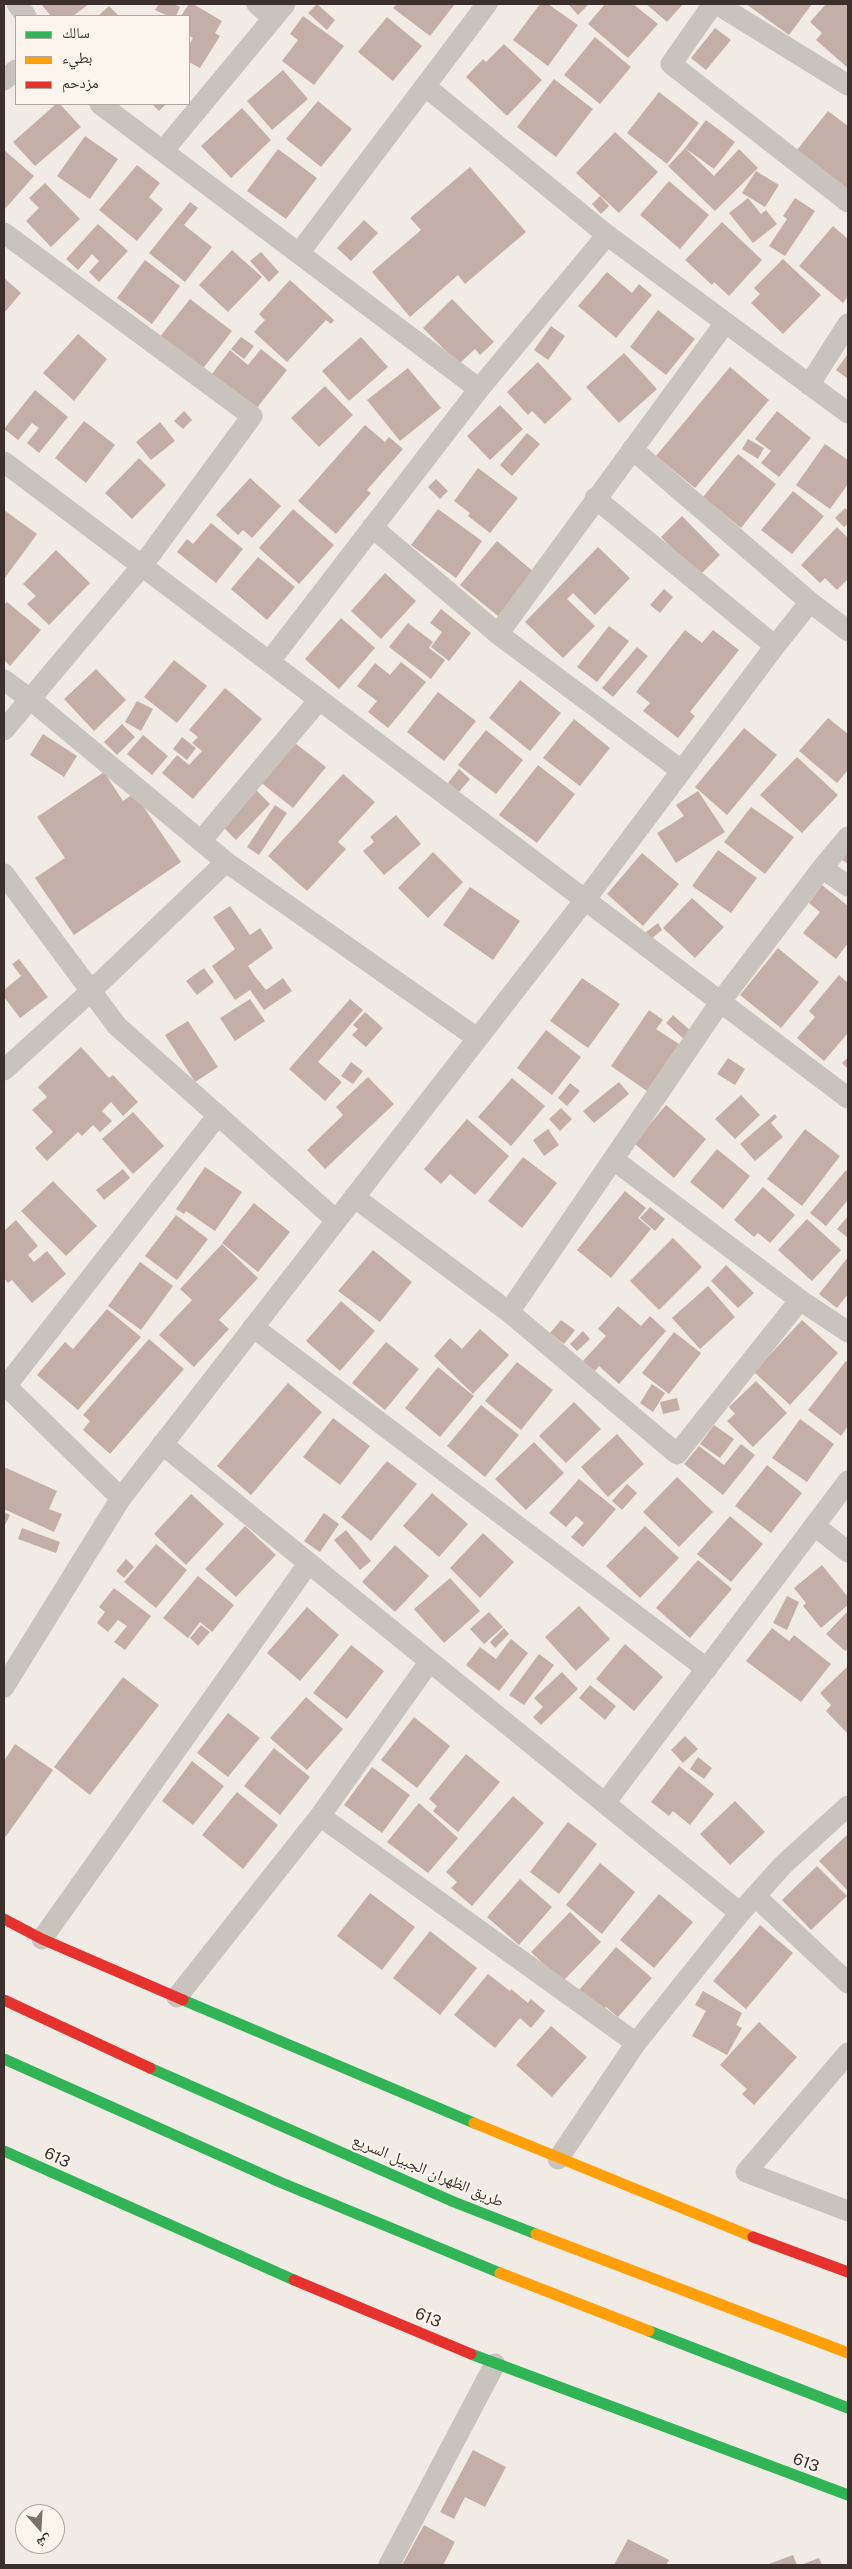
<!DOCTYPE html>
<meta charset="utf-8">
<style>
body{margin:0}
#map{position:relative;width:852px;height:2569px;overflow:hidden;background:#f0ebe5;font-family:"Public Sans","Noto Naskh Arabic",sans-serif}
canvas{display:block}
.frame{position:absolute;inset:0;border:5px solid #3b302b;pointer-events:none}
.legend{position:absolute;left:15px;top:15px;width:175px;height:90px;box-sizing:border-box;background:#fbf5ee;border:1px solid #aea6a0;margin:0;padding:6px 9px;list-style:none;font-size:15px;color:#3b302b}
.legend li{display:flex;align-items:center;gap:10px;height:25px}
.legend b{width:25px;border:1px solid #aea6a0}
.north{position:absolute;left:15px;top:2504px;width:50px;height:50px;box-sizing:border-box;background:#fbf5ee;border:1px solid #aea6a0;border-radius:50%;rotate:161deg;font-size:14px;font-weight:700;line-height:20px;text-align:center;color:#3b302b}
.north::after{content:'';display:block;margin:auto;width:18px;height:22px;background:#7a716c;clip-path:polygon(50% 0,100% 100%,50% 72%,0 100%)}
</style>
<div id="map">
<canvas width="852" height="2569"></canvas>
<div class="frame"></div>
<ul class="legend">
<li><b style="height:6px;background:#30b455"></b>سالك</li>
<li><b style="height:6px;background:#ff9f0a"></b>بطيء</li>
<li><b style="height:6px;background:#e5322d"></b>مزدحم</li>
</ul>
<div class="north">ش</div>
</div>
<script>
const g = document.querySelector('canvas').getContext('2d');
g.lineJoin = 'round';
function fill(path, color) { g.fillStyle = color; g.fill(path, 'evenodd'); }
const shape = rows => new Path2D(rows.map(r => 'M' + r).join(''));
function strokePath(path, color, width, dash) { g.strokeStyle = color; g.lineWidth = width; g.lineCap = dash ? 'butt' : 'round'; g.setLineDash(dash || []); g.stroke(path); }
function label(font, color, halo, rows, align = 'center') {
  g.font = font + ' "Public Sans","Noto Naskh Arabic",sans-serif'; g.lineWidth = 4; g.setLineDash([]); g.textBaseline = 'middle'; g.strokeStyle = halo; g.fillStyle = color; for (const [text, x, y, turn = 0] of rows) {
    g.save(); g.translate(x, y); g.rotate((+turn || 0) * Math.PI / 180); g.textAlign = isNaN(turn) ? turn : align; if (halo) g.strokeText(text, 0, 0); g.fillText(text, 0, 0); g.restore();
  }
}
fill(shape([
 [41,4,89,4,73,16,51,16],
 [159,4,174,4,180,7,176,16,168,16,155,10],
 [189,4,193,4,222,21,215,33,220,36,200,68,189,62,189,45,193,38,189,36,189,16,181,16],
 [317,4,335,20,327,30,308,13],
 [397,4,455,4,430,36,393,8],
 [540,4,548,4,578,25,548,66,513,40],
 [568,4,589,4,578,15],
 [605,4,633,4,658,24,628,58,588,24],
 [646,4,683,4,667,22],
 [746,4,812,4,789,35],
 [826,4,848,4,848,68,816,40,822,33,810,22],
 [109,6,119,16,98,16],
 [303,16,344,46,314,85,282,61,298,40,290,34],
 [387,17,422,46,393,81,358,52],
 [715,28,731,40,706,70,691,58],
 [595,37,631,67,600,104,564,75],
 [504,44,542,80,507,116,466,77,483,59,486,62],
 [283,70,308,99,272,130,247,101],
 [554,79,593,109,556,157,517,127],
 [659,92,699,123,667,164,627,133],
 [318,101,352,129,321,167,286,139],
 [56,104,60,104,81,127,35,166,13,142],
 [152,104,166,104,159,111],
 [242,108,271,140,231,178,201,146],
 [828,111,848,126,848,190,797,150],
 [706,120,735,142,714,169,685,148],
 [615,132,658,172,619,213,576,173],
 [85,136,118,159,90,199,57,176],
 [685,148,714,176,739,149,758,168,715,211,668,166],
 [278,149,317,178,286,219,247,191],
 [4,150,34,176,4,210],
 [137,165,160,183,149,197,163,209,137,241,99,210],
 [470,167,526,232,465,284,458,275,410,317,372,272,421,230,410,218],
 [756,171,779,185,765,207,742,193],
 [669,181,709,215,680,249,640,215],
 [45,183,80,219,51,247,26,221,39,208,29,198],
 [600,196,609,206,601,214,592,204],
 [748,198,761,214,766,210,777,224,753,243,729,213],
 [795,198,815,211,785,256,769,246,787,219,783,216],
 [190,202,198,208,184,225,212,247,185,282,149,253],
 [364,220,378,233,351,261,337,248],
 [722,222,762,260,729,296,714,282,712,285,685,260],
 [98,224,128,251,99,282,89,272,99,261,92,254,78,270,66,259],
 [833,226,848,239,848,296,843,303,799,266],
 [232,250,262,277,228,312,199,285],
 [261,252,279,272,269,282,250,261],
 [783,259,821,295,783,334,751,303,760,294,754,288],
 [145,260,180,286,152,324,117,298],
 [607,272,632,293,639,284,652,295,616,338,578,306],
 [4,278,21,293,4,313],
 [290,280,334,320,331,324,326,320,287,362,254,332,265,320,259,314],
 [190,299,232,331,201,371,159,338],
 [452,299,494,342,480,355,475,349,459,364,423,328],
 [658,310,695,339,666,375,630,347],
 [551,326,565,336,548,360,534,350],
 [78,334,107,359,74,401,43,373],
 [241,337,254,346,244,359,231,349],
 [361,337,388,367,349,401,322,371],
 [261,349,287,370,256,409,212,374,230,350,248,365],
 [624,353,657,389,619,423,586,387],
 [848,354,848,379,836,370],
 [538,362,572,399,545,424,532,411,528,415,507,392],
 [730,367,769,400,695,488,656,456],
 [408,368,441,408,400,441,367,400],
 [325,386,353,415,319,447,291,418],
 [35,390,68,417,39,453,27,443,39,428,32,423,18,440,4,429],
 [500,405,523,429,490,460,467,436],
 [184,411,192,420,183,429,174,421],
 [777,411,811,438,779,477,761,463,771,451,755,439],
 [84,421,115,445,86,483,55,458],
 [160,422,175,441,151,460,136,442],
 [365,425,385,442,389,437,403,449,367,490,371,493,336,534,298,501],
 [527,433,540,444,512,476,500,465],
 [748,439,764,448,758,459,742,449],
 [825,444,848,460,848,484,830,509,796,485],
 [738,454,776,484,741,528,703,497],
 [139,458,166,485,132,519,105,493],
 [478,468,518,498,490,533,468,516,470,513,454,501],
 [250,478,281,506,252,538,243,530,238,535,216,515],
 [436,479,448,491,440,499,428,487],
 [793,491,824,516,792,554,761,530],
 [845,508,848,511,848,524,844,527,835,518],
 [293,509,334,545,299,584,259,548],
 [438,509,482,541,456,578,411,545],
 [4,510,37,534,4,579],
 [682,516,720,555,699,576,661,537],
 [211,523,243,549,216,583,177,552,187,539,193,544],
 [837,527,848,538,848,579,837,590,825,578,820,583,801,565],
 [497,541,535,573,498,616,460,585],
 [598,547,630,578,595,615,573,593,567,599,595,626,563,658,525,622],
 [56,550,90,583,49,625,27,604,36,596,23,584],
 [258,557,295,587,267,620,231,589],
 [385,573,416,601,381,639,351,611],
 [664,589,673,597,660,613,650,605],
 [7,602,41,630,10,666,4,660,4,605],
 [441,609,471,633,449,661,431,647,442,632,430,623],
 [341,618,375,648,339,689,305,659],
 [408,623,433,642,429,648,445,660,431,679,389,647],
 [609,626,629,641,597,682,577,667],
 [685,630,702,643,713,630,739,650,690,712,695,716,678,738,643,711,650,703,636,692],
 [637,647,648,656,613,697,602,688],
 [174,660,207,686,177,723,144,697],
 [401,662,426,682,388,728,368,712,377,701,357,686,375,663,390,675],
 [96,669,126,700,94,731,64,699],
 [520,680,561,713,530,751,489,718],
 [225,688,262,719,193,799,162,773,177,755,189,765,202,751,192,743,198,737,189,730],
 [438,692,476,721,444,761,407,732],
 [137,701,153,709,141,731,125,722],
 [828,718,848,734,848,770,837,783,799,751],
 [574,719,610,748,580,786,543,758],
 [122,724,135,737,117,755,104,742],
 [744,728,777,755,727,815,695,787],
 [486,730,523,760,496,794,458,765],
 [43,734,77,756,64,777,30,755],
 [143,735,168,756,152,775,127,754],
 [182,737,196,748,187,760,173,749],
 [291,740,326,767,293,808,259,781],
 [797,757,838,795,802,833,760,795],
 [538,765,575,794,537,843,499,815],
 [459,769,470,779,459,792,448,783],
 [104,772,123,801,134,793,181,862,74,935,35,878,65,858,37,817],
 [343,774,375,802,338,842,346,849,307,891,268,856],
 [253,787,270,804,236,840,219,823],
 [698,791,725,832,676,863,657,833,684,816,676,805],
 [275,805,287,813,259,855,247,847],
 [751,807,794,837,765,874,724,842],
 [396,815,421,844,384,875,363,851,374,842,370,837],
 [718,850,757,878,731,913,692,886],
 [848,850,848,864,841,859],
 [433,852,463,882,428,918,398,888],
 [642,853,679,884,643,926,607,894],
 [822,885,848,906,848,943,836,959,803,933,820,912,809,903],
 [470,887,520,921,493,960,443,925],
 [692,898,724,927,695,958,663,928],
 [230,906,250,935,260,928,273,948,248,966,254,975,266,990,283,978,292,991,264,1010,250,990,235,1000,212,966,235,949,213,917],
 [658,923,662,930,651,939,646,932],
 [778,948,819,982,781,1028,740,995],
 [19,959,48,997,20,1018,4,997,4,990,21,976,12,964],
 [204,968,214,982,197,995,186,981],
 [839,975,848,983,848,1033,824,1061,797,1038,815,1017,809,1011],
 [582,978,620,1004,588,1048,550,1021],
 [250,999,265,1021,235,1041,220,1018],
 [350,999,363,1010,318,1062,342,1082,325,1101,289,1069],
 [649,1010,663,1020,656,1029,679,1044,647,1091,611,1066],
 [365,1012,383,1028,366,1047,352,1035,358,1029,353,1025],
 [673,1015,693,1033,686,1041,666,1023],
 [188,1021,218,1067,195,1082,165,1035],
 [546,1030,581,1057,552,1095,517,1068],
 [81,1047,109,1078,113,1075,138,1102,123,1116,111,1102,102,1111,112,1121,100,1132,93,1125,82,1136,78,1132,47,1161,35,1148,53,1132,32,1110,47,1097,38,1087],
 [848,1057,848,1069,842,1063],
 [728,1058,745,1069,735,1085,717,1074],
 [351,1062,363,1071,353,1084,341,1076],
 [368,1077,394,1104,325,1169,307,1150,343,1115,336,1107],
 [512,1078,545,1106,511,1146,478,1117],
 [619,1082,629,1094,594,1123,583,1111],
 [570,1083,580,1091,567,1106,558,1098],
 [741,1095,760,1115,735,1139,715,1119],
 [666,1105,706,1139,674,1178,634,1143],
 [561,1108,572,1119,560,1131,549,1119],
 [133,1112,164,1146,133,1174,102,1139],
 [775,1114,777,1117,771,1123,783,1137,755,1161,740,1144],
 [467,1119,509,1156,475,1195,450,1174,441,1184,424,1169],
 [548,1129,559,1145,544,1156,533,1140],
 [805,1129,840,1156,802,1206,767,1179],
 [717,1149,750,1176,723,1209,690,1182],
 [523,1157,557,1183,522,1228,488,1201],
 [205,1167,242,1192,215,1231,186,1211,184,1214,176,1209],
 [123,1169,130,1178,104,1200,96,1190],
 [846,1170,848,1172,848,1202,847,1201,826,1226,810,1213],
 [53,1181,97,1226,66,1256,21,1211],
 [763,1187,795,1215,770,1243,758,1233,754,1237,734,1220],
 [625,1191,646,1208,638,1218,651,1229,611,1278,577,1250],
 [254,1203,290,1232,258,1272,222,1243],
 [650,1207,665,1219,655,1231,640,1218],
 [176,1215,208,1239,177,1280,145,1256],
 [848,1216,848,1238,837,1229],
 [807,1219,841,1250,812,1281,778,1250],
 [16,1220,38,1246,28,1255,34,1262,47,1251,66,1274,32,1303,12,1280,8,1283,4,1278,4,1231],
 [673,1238,702,1267,659,1310,630,1281],
 [222,1244,258,1278,219,1320,229,1329,194,1367,159,1335,192,1300,180,1289],
 [373,1250,412,1282,380,1322,338,1291],
 [848,1257,848,1294,837,1308,819,1294],
 [140,1262,173,1286,141,1330,108,1306],
 [726,1265,754,1293,738,1308,711,1281],
 [708,1286,735,1317,700,1349,672,1318],
 [341,1301,375,1331,340,1371,306,1341],
 [618,1306,641,1326,650,1316,666,1331,619,1384,599,1366,594,1372,582,1362,606,1336,598,1329],
 [107,1309,141,1337,78,1410,37,1375,65,1342,73,1349],
 [561,1320,575,1330,564,1344,550,1333],
 [802,1320,838,1353,790,1405,754,1372],
 [480,1329,509,1355,473,1394,434,1356,450,1338,462,1349],
 [583,1331,590,1339,577,1351,570,1344],
 [674,1332,701,1353,669,1394,642,1373],
 [149,1339,184,1369,110,1454,83,1430,90,1421,83,1415],
 [386,1342,419,1369,385,1410,352,1383],
 [846,1361,848,1363,848,1426,841,1436,808,1410],
 [517,1362,553,1390,521,1430,485,1401],
 [438,1367,474,1396,440,1437,405,1408],
 [756,1381,787,1413,753,1447,727,1421,735,1414,729,1407],
 [288,1383,322,1412,251,1495,217,1466],
 [652,1384,665,1393,653,1412,640,1403],
 [677,1398,680,1410,663,1414,660,1402],
 [574,1402,601,1429,566,1463,539,1436],
 [481,1405,519,1435,485,1477,447,1446],
 [333,1418,370,1446,340,1485,303,1457],
 [800,1419,834,1444,807,1482,772,1458],
 [714,1425,734,1439,720,1458,700,1444],
 [617,1434,644,1464,608,1497,581,1467],
 [534,1442,564,1473,526,1510,495,1479],
 [741,1444,755,1455,723,1495,684,1464,699,1446,724,1465],
 [387,1461,417,1484,371,1541,341,1517],
 [767,1465,802,1493,771,1533,735,1506],
 [4,1467,57,1491,49,1509,62,1514,54,1532,4,1509],
 [677,1477,713,1512,679,1547,643,1512],
 [579,1479,616,1509,583,1547,571,1537,584,1523,576,1516,566,1527,549,1513],
 [627,1484,637,1493,622,1510,612,1501],
 [432,1493,468,1524,439,1557,403,1526],
 [191,1494,224,1524,186,1565,154,1534],
 [4,1512,10,1515,4,1527],
 [324,1513,339,1524,320,1552,304,1541],
 [730,1516,763,1544,731,1582,697,1554],
 [245,1526,276,1555,236,1597,205,1569],
 [645,1526,679,1558,640,1598,606,1566],
 [22,1528,60,1542,56,1553,18,1539],
 [346,1530,371,1561,360,1570,334,1540],
 [483,1533,514,1562,480,1598,450,1568],
 [156,1544,187,1570,156,1608,124,1582],
 [395,1545,429,1576,395,1612,362,1582],
 [126,1559,134,1567,124,1578,116,1571],
 [698,1560,732,1589,690,1638,656,1608],
 [822,1565,848,1597,848,1605,821,1628,803,1606,806,1603,794,1588],
 [198,1576,234,1605,212,1632,200,1622,188,1638,163,1618],
 [450,1578,480,1611,444,1643,414,1609],
 [114,1588,151,1616,125,1650,114,1642,127,1626,118,1620,108,1632,97,1623,105,1612,99,1607],
 [787,1596,799,1602,787,1630,773,1623],
 [579,1606,610,1639,576,1671,545,1637],
 [307,1607,339,1635,300,1681,267,1653],
 [848,1611,848,1648,845,1651,826,1634],
 [489,1612,503,1627,484,1644,470,1629],
 [201,1625,210,1632,198,1646,190,1638],
 [504,1628,509,1634,495,1648,490,1642],
 [772,1628,789,1641,794,1635,831,1664,801,1702,746,1661],
 [511,1639,528,1653,499,1691,466,1665,480,1647,496,1659],
 [625,1644,663,1677,634,1711,596,1679],
 [351,1645,384,1671,347,1719,313,1693],
 [539,1654,554,1665,524,1705,509,1695],
 [848,1666,848,1734,826,1711,831,1705,820,1693],
 [562,1672,578,1689,541,1725,533,1717,543,1707,534,1698],
 [123,1677,159,1705,90,1795,54,1767],
 [590,1685,616,1706,605,1720,579,1698],
 [306,1697,343,1729,307,1770,270,1738],
 [228,1713,260,1738,228,1777,197,1753],
 [414,1717,450,1746,417,1788,381,1760],
 [685,1736,698,1749,683,1763,671,1750],
 [15,1744,53,1770,4,1839,4,1761],
 [274,1748,310,1777,280,1815,244,1786],
 [466,1754,500,1782,458,1832,433,1811,437,1806,429,1799],
 [698,1757,712,1768,704,1779,690,1769],
 [192,1761,224,1786,193,1825,162,1801],
 [679,1766,714,1794,690,1825,673,1811,669,1816,651,1802],
 [372,1767,410,1795,382,1833,344,1805],
 [237,1792,278,1825,243,1869,202,1835],
 [513,1796,544,1823,472,1906,451,1888,457,1882,446,1872],
 [735,1801,765,1832,730,1865,700,1834],
 [419,1803,458,1838,428,1873,387,1842],
 [568,1822,597,1844,559,1894,530,1872],
 [848,1834,848,1891,819,1861],
 [600,1863,635,1892,602,1934,566,1905],
 [817,1866,847,1896,811,1930,782,1900],
 [520,1879,552,1907,519,1945,487,1917],
 [370,1893,415,1927,382,1970,337,1936],
 [659,1894,693,1922,654,1968,620,1940],
 [570,1912,601,1942,562,1982,531,1952],
 [760,1925,793,1953,746,2009,713,1981],
 [430,1931,477,1968,440,2015,393,1978],
 [616,1947,652,1978,618,2017,606,2007,603,2010,579,1990],
 [488,1974,510,1991,511,1989,528,2003,531,1999,545,2011,531,2028,520,2018,495,2048,454,2015],
 [703,1991,742,2013,736,2025,742,2028,727,2055,692,2036,706,2011,695,2005],
 [759,2022,797,2057,754,2105,742,2094,747,2089,720,2065],
 [551,2026,587,2057,552,2097,516,2065],
 [473,2450,506,2467,485,2507,465,2497,454,2519,440,2512],
 [424,2525,455,2542,443,2565,402,2565],
 [628,2539,669,2560,666,2565,614,2565],
 [793,2555,797,2565,766,2565],
 [819,2558,822,2565,801,2565]
]), '#c3afa7');
strokePath(shape([
 [17,4,26,16],
 [257,4,273,18],
 [713,4,671,64,848,202],
 [717,4,848,85],
 [4,80,16,70],
 [425,86,607,235,848,413],
 [100,104,479,389],
 [163,151,285,4],
 [4,233,252,416,142,566,4,730],
 [299,253,487,4],
 [809,385,848,324],
 [632,449,810,602,848,631],
 [4,462,848,1098],
 [595,498,775,646],
 [372,527,498,634,682,771],
 [498,634,725,323],
 [269,662,479,389,607,235],
 [4,680,30,699,226,862,477,1038],
 [201,841,319,700],
 [822,868,848,886],
 [4,874,117,1026,336,1220],
 [4,1070,91,991,226,862],
 [614,1160,800,1300,848,1332],
 [354,1197,509,1312,677,1454,800,1300],
 [509,1312,721,1001,822,868,848,837],
 [253,1327,707,1669],
 [4,1384,121,1498],
 [6,1386,218,1115],
 [162,1444,740,1913],
 [815,1526,848,1552],
 [4,1687,121,1498,585,900,775,646,810,602],
 [605,1803,848,1481],
 [320,1816,636,2043],
 [755,1896,848,1983],
 [42,1939,308,1564],
 [177,1997,320,1816,430,1661],
 [848,2053,746,2172,848,2211],
 [558,2159,636,2043,740,1913,783,1865,848,1806],
 [389,2565,495,2364]
]), '#c9c3be', 21);
strokePath(shape([
 [183,2000,474,2123],
 [4,2059,282,2183,500,2273],
 [150,2068,454,2202,536,2234],
 [4,2151,294,2280],
 [649,2331,848,2408],
 [471,2354,848,2495]
]), '#30b455', 11);
strokePath(shape([
 [474,2123,753,2237],
 [536,2234,848,2353],
 [500,2273,649,2331]
]), '#ff9f0a', 11);
strokePath(shape([
 [4,1919,42,1939,183,2000],
 [4,2000,150,2068],
 [753,2237,848,2272],
 [294,2280,471,2354]
]), '#e5322d', 11);
label('16px', '#3b302b', '#fbf5ee', [
 ["613",57,2158,25],
 ["طريق الظهران الجبيل السريع",428,2171,23],
 ["613",428,2318,23],
 ["613",806,2463,20]
]);
</script>
